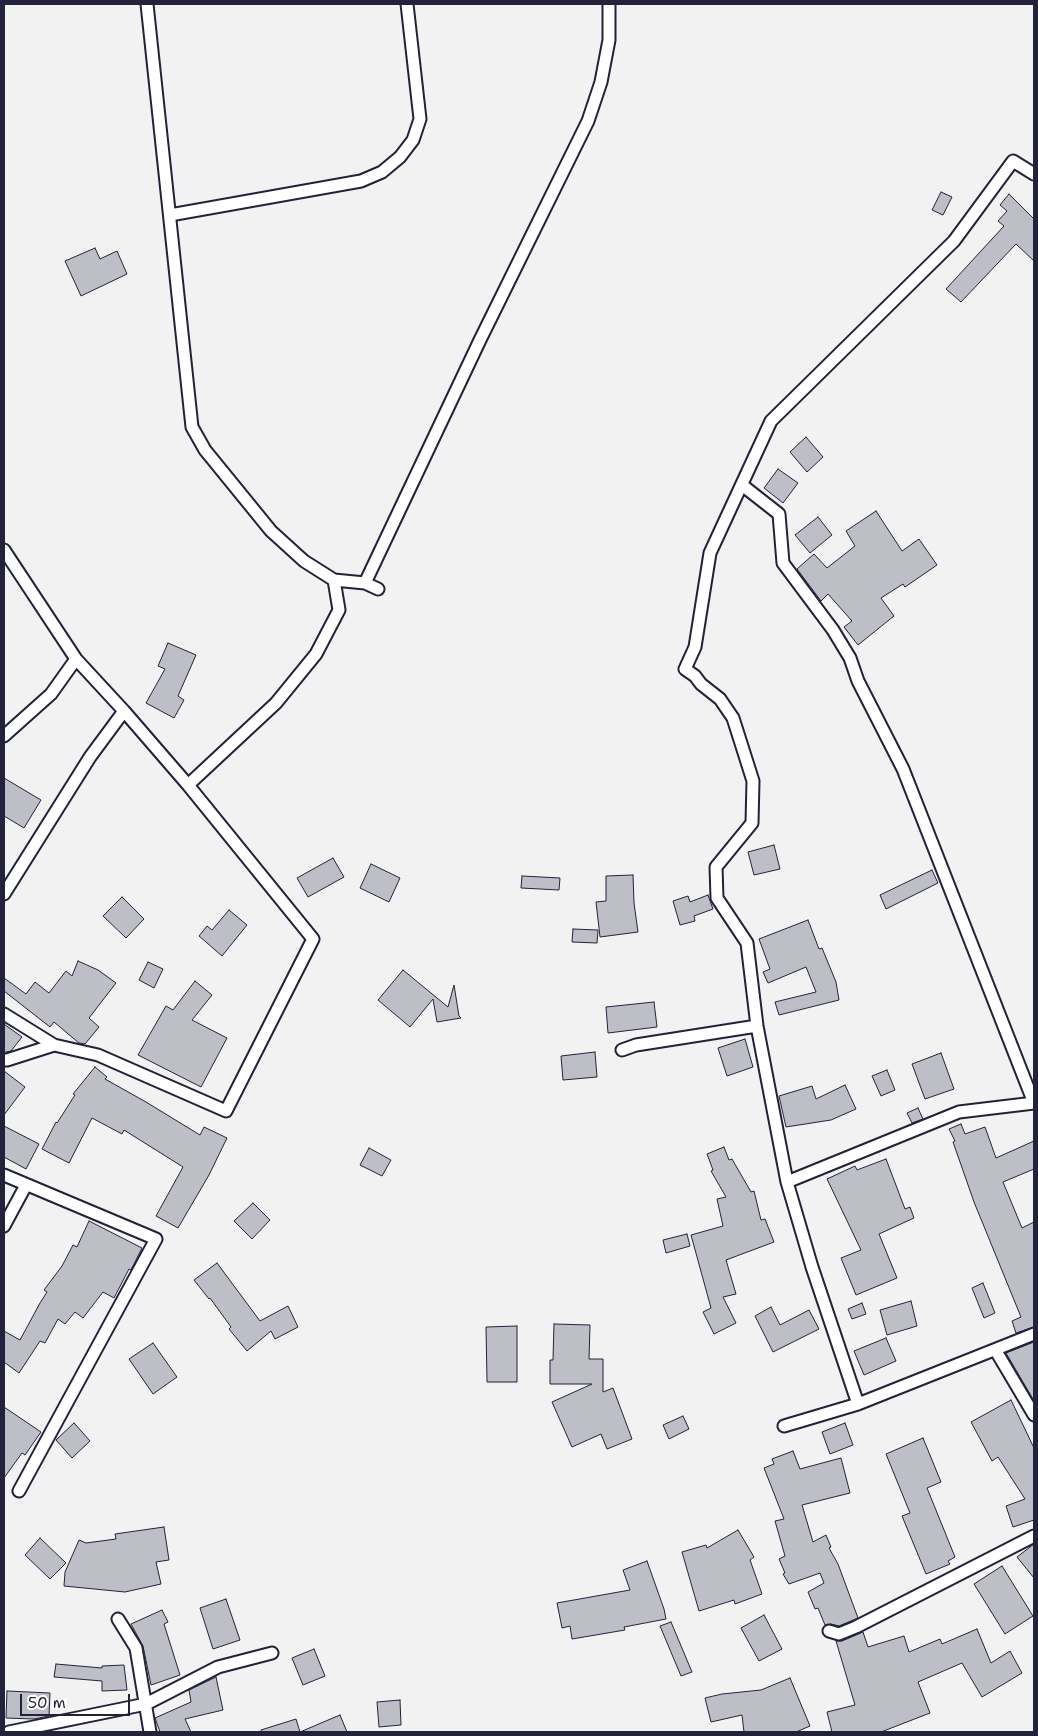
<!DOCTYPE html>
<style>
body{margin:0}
#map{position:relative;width:1038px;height:1736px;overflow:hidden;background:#f2f2f3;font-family:"Shantell Sans",sans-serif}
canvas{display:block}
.frame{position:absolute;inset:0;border:5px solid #22223b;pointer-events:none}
.scale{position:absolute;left:20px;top:1694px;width:110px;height:22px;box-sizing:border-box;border:2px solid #22223b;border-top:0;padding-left:6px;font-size:15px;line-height:18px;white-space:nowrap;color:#22223b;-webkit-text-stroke:4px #fff;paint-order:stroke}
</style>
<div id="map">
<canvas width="1038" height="1736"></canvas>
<div class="frame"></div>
<div class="scale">50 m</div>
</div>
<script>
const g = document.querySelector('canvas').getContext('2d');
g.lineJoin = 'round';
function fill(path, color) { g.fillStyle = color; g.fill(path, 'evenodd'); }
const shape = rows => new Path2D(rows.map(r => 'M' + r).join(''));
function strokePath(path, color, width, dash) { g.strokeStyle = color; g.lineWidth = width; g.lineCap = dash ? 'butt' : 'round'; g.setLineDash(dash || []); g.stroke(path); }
const building = shape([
 [941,192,952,197,943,215,932,210,941,192],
 [1009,194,1034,219,1034,261,1016,244,961,302,946,289,1004,226,998,221,1007,211,1000,205,1009,194],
 [95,248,100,259,117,251,127,274,81,296,65,261,95,248],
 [806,437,823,457,807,472,790,452,806,437],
 [778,469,798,483,783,503,764,488,778,469],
 [876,511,902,551,919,539,937,565,905,587,903,584,881,598,894,616,858,645,844,627,852,621,828,594,821,601,797,569,814,554,827,568,855,546,846,531,876,511],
 [818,517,832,535,810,553,795,535,818,517],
 [168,643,196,655,178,696,184,700,174,718,146,703,165,669,158,666,168,643],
 [4,778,41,800,24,828,4,816,4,778],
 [774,845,780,869,754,875,748,852,774,845],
 [333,858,344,877,308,897,297,878,333,858],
 [371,864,400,878,389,902,360,888,371,864],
 [932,870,938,883,886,909,880,895,932,870],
 [633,875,634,903,638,932,600,937,596,902,606,901,606,876,633,875],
 [522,876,560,878,559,890,521,888,522,876],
 [708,895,713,909,694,916,695,921,680,925,673,901,688,896,690,902,708,895],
 [122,897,144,919,126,938,103,916,122,897],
 [229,910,247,925,222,956,199,936,207,926,212,930,229,910],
 [808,920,819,949,822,948,836,982,839,1000,779,1015,775,1002,816,992,806,967,768,983,763,972,770,969,759,939,808,920],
 [573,929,598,930,597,943,572,942,573,929],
 [78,961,98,970,116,983,89,1018,99,1027,85,1044,79,1043,54,1022,50,1027,4,991,4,978,26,994,35,982,49,993,66,971,72,976,78,961],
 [148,962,163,969,154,988,139,980,148,962],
 [403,970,448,1007,454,985,459,1016,461,1018,437,1022,433,999,410,1027,378,1000,403,970],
 [195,981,212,995,192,1020,227,1038,201,1087,138,1055,166,1006,173,1010,195,981],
 [654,1002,657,1027,608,1033,606,1007,654,1002],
 [4,1024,22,1037,11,1051,6,1052,4,1053,4,1024],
 [745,1039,753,1067,727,1076,718,1048,745,1039],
 [595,1052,597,1077,563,1080,561,1056,595,1052],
 [941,1053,954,1089,925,1099,912,1064,941,1053],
 [95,1067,107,1077,105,1079,146,1102,200,1135,204,1127,227,1138,209,1175,178,1228,156,1216,183,1167,124,1130,122,1134,92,1118,69,1163,42,1149,56,1122,57,1123,75,1095,73,1094,95,1067],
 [887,1070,895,1090,881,1096,872,1076,887,1070],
 [4,1071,25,1087,4,1115,4,1071],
 [845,1085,856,1109,831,1120,786,1127,779,1096,812,1086,816,1099,845,1085],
 [918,1108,923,1119,912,1123,907,1113,918,1108],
 [961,1124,965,1134,985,1127,996,1158,1034,1141,1034,1169,1003,1182,1022,1228,1034,1222,1034,1327,1016,1333,1012,1321,1021,1317,974,1202,953,1142,955,1141,949,1129,961,1124],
 [4,1126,39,1144,26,1169,4,1157,4,1126],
 [724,1147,729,1160,732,1159,751,1192,754,1191,761,1220,765,1219,774,1242,726,1260,736,1294,723,1297,736,1323,714,1334,703,1312,711,1308,691,1235,723,1226,717,1199,726,1197,711,1171,713,1170,707,1154,724,1147],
 [369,1148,391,1160,382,1176,360,1165,369,1148],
 [886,1159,905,1209,910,1207,914,1218,879,1234,897,1278,856,1295,841,1258,861,1250,827,1179,855,1166,857,1170,886,1159],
 [253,1203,270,1220,252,1239,234,1221,253,1203],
 [89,1221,142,1248,131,1270,129,1269,114,1298,103,1292,83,1318,75,1312,65,1324,58,1319,45,1343,40,1341,19,1373,4,1362,4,1331,20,1340,40,1303,47,1292,44,1290,62,1266,73,1245,77,1247,89,1221],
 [687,1234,690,1246,666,1253,663,1240,687,1234],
 [217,1263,260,1321,288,1306,298,1327,275,1339,271,1331,247,1351,229,1329,231,1327,210,1298,209,1299,194,1280,217,1263],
 [983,1283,995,1313,984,1318,972,1288,983,1283],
 [911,1301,917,1326,887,1335,880,1310,911,1301],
 [862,1303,866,1314,852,1319,848,1309,862,1303],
 [771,1307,780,1325,809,1310,819,1329,773,1352,755,1316,771,1307],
 [554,1324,590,1325,589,1359,603,1359,603,1392,613,1388,632,1439,607,1449,601,1434,572,1447,552,1402,592,1384,550,1384,550,1360,553,1360,554,1324],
 [517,1326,517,1382,487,1382,486,1327,517,1326],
 [886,1338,896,1361,864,1375,854,1351,886,1338],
 [1034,1342,1034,1401,1006,1353,1034,1342],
 [153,1343,177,1377,153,1394,129,1359,153,1343],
 [1011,1400,1034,1448,1034,1520,1013,1527,1006,1506,1025,1499,998,1457,992,1461,971,1422,1011,1400],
 [4,1407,41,1432,25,1455,22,1453,4,1478,4,1407],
 [683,1416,689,1429,669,1439,663,1425,683,1416],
 [74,1423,90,1441,72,1458,56,1440,74,1423],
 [845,1423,853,1445,830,1454,822,1432,845,1423],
 [923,1438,941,1482,927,1488,955,1557,948,1561,950,1564,926,1574,902,1516,910,1513,886,1454,923,1438],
 [793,1451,800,1469,841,1458,850,1493,802,1505,813,1542,826,1535,831,1547,829,1548,838,1564,858,1618,839,1626,831,1624,825,1625,818,1608,815,1609,808,1592,824,1583,820,1573,789,1584,783,1574,785,1573,779,1559,785,1556,775,1521,784,1519,764,1468,774,1464,772,1459,793,1451],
 [164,1527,169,1560,156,1562,161,1584,125,1592,64,1586,65,1572,79,1540,86,1543,116,1539,115,1534,164,1527],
 [738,1530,754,1557,750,1560,762,1594,735,1604,734,1600,699,1611,682,1552,706,1545,707,1548,738,1530],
 [40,1538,66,1563,50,1579,25,1555,40,1538],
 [1034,1544,1034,1578,1017,1557,1034,1544],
 [647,1561,664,1609,666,1619,624,1627,625,1630,572,1639,570,1626,562,1628,557,1603,630,1590,623,1570,647,1561],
 [1002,1566,1033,1616,1005,1634,974,1584,1002,1566],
 [226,1599,240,1640,213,1649,200,1608,226,1599],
 [162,1610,168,1622,164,1624,180,1675,151,1685,143,1646,131,1624,162,1610],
 [764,1615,782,1649,759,1661,741,1628,764,1615],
 [671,1622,692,1672,681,1676,660,1626,671,1622],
 [977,1629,991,1663,1010,1651,1022,1673,982,1697,962,1663,918,1682,930,1713,881,1732,832,1732,827,1712,855,1705,836,1641,842,1641,863,1632,868,1647,904,1636,909,1652,940,1639,942,1644,977,1629],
 [314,1649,325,1676,303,1685,292,1658,314,1649],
 [56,1664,102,1668,102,1666,124,1665,127,1690,102,1691,102,1681,54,1677,56,1664],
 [216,1677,223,1710,185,1719,191,1732,160,1732,155,1718,191,1702,189,1690,216,1677],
 [790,1678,810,1726,796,1732,744,1732,742,1715,711,1722,705,1698,722,1694,761,1690,790,1678],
 [7,1691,50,1693,49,1716,34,1719,6,1718,7,1691],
 [400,1700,401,1725,379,1727,377,1702,400,1700],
 [340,1715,347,1732,262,1732,261,1730,296,1719,300,1732,340,1715]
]);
fill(building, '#bebec6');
strokePath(building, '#22223b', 1);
const minor = shape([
 [147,4,192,427,205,450,271,531,304,561,334,580,365,583,378,589],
 [170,215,361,181,382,172,400,157,413,140,420,119,407,4],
 [742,485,779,514,783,563,833,630,850,658,858,681,903,769,1034,1103],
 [4,550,76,659,124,711,188,785,313,939,226,1111,98,1055,54,1045,7,1060,4,1060],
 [365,583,480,340,588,121,601,82,609,40,609,4],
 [4,736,51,694,76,659],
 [188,785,276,703,316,654,339,610,334,580],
 [4,894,90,757,124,711],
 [4,1014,54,1045],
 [622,1050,636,1045,757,1026],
 [4,1175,156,1239,19,1491],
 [787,1182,959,1112,1034,1103],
 [4,1226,26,1185],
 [996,1351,1034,1415],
 [858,1404,812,1267,787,1182,757,1026,747,943,717,898,716,867,752,823,753,781,733,718,720,699,701,684,695,676,685,669,695,647,710,553,771,421,954,241,1013,161,1034,174],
 [784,1426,858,1404,1034,1334],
 [118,1619,136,1648,150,1732],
 [829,1631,839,1634,856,1627,1034,1536],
 [9,1732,146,1704,218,1667,272,1653]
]);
strokePath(minor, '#22223b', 15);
strokePath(minor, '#fff', 11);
</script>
